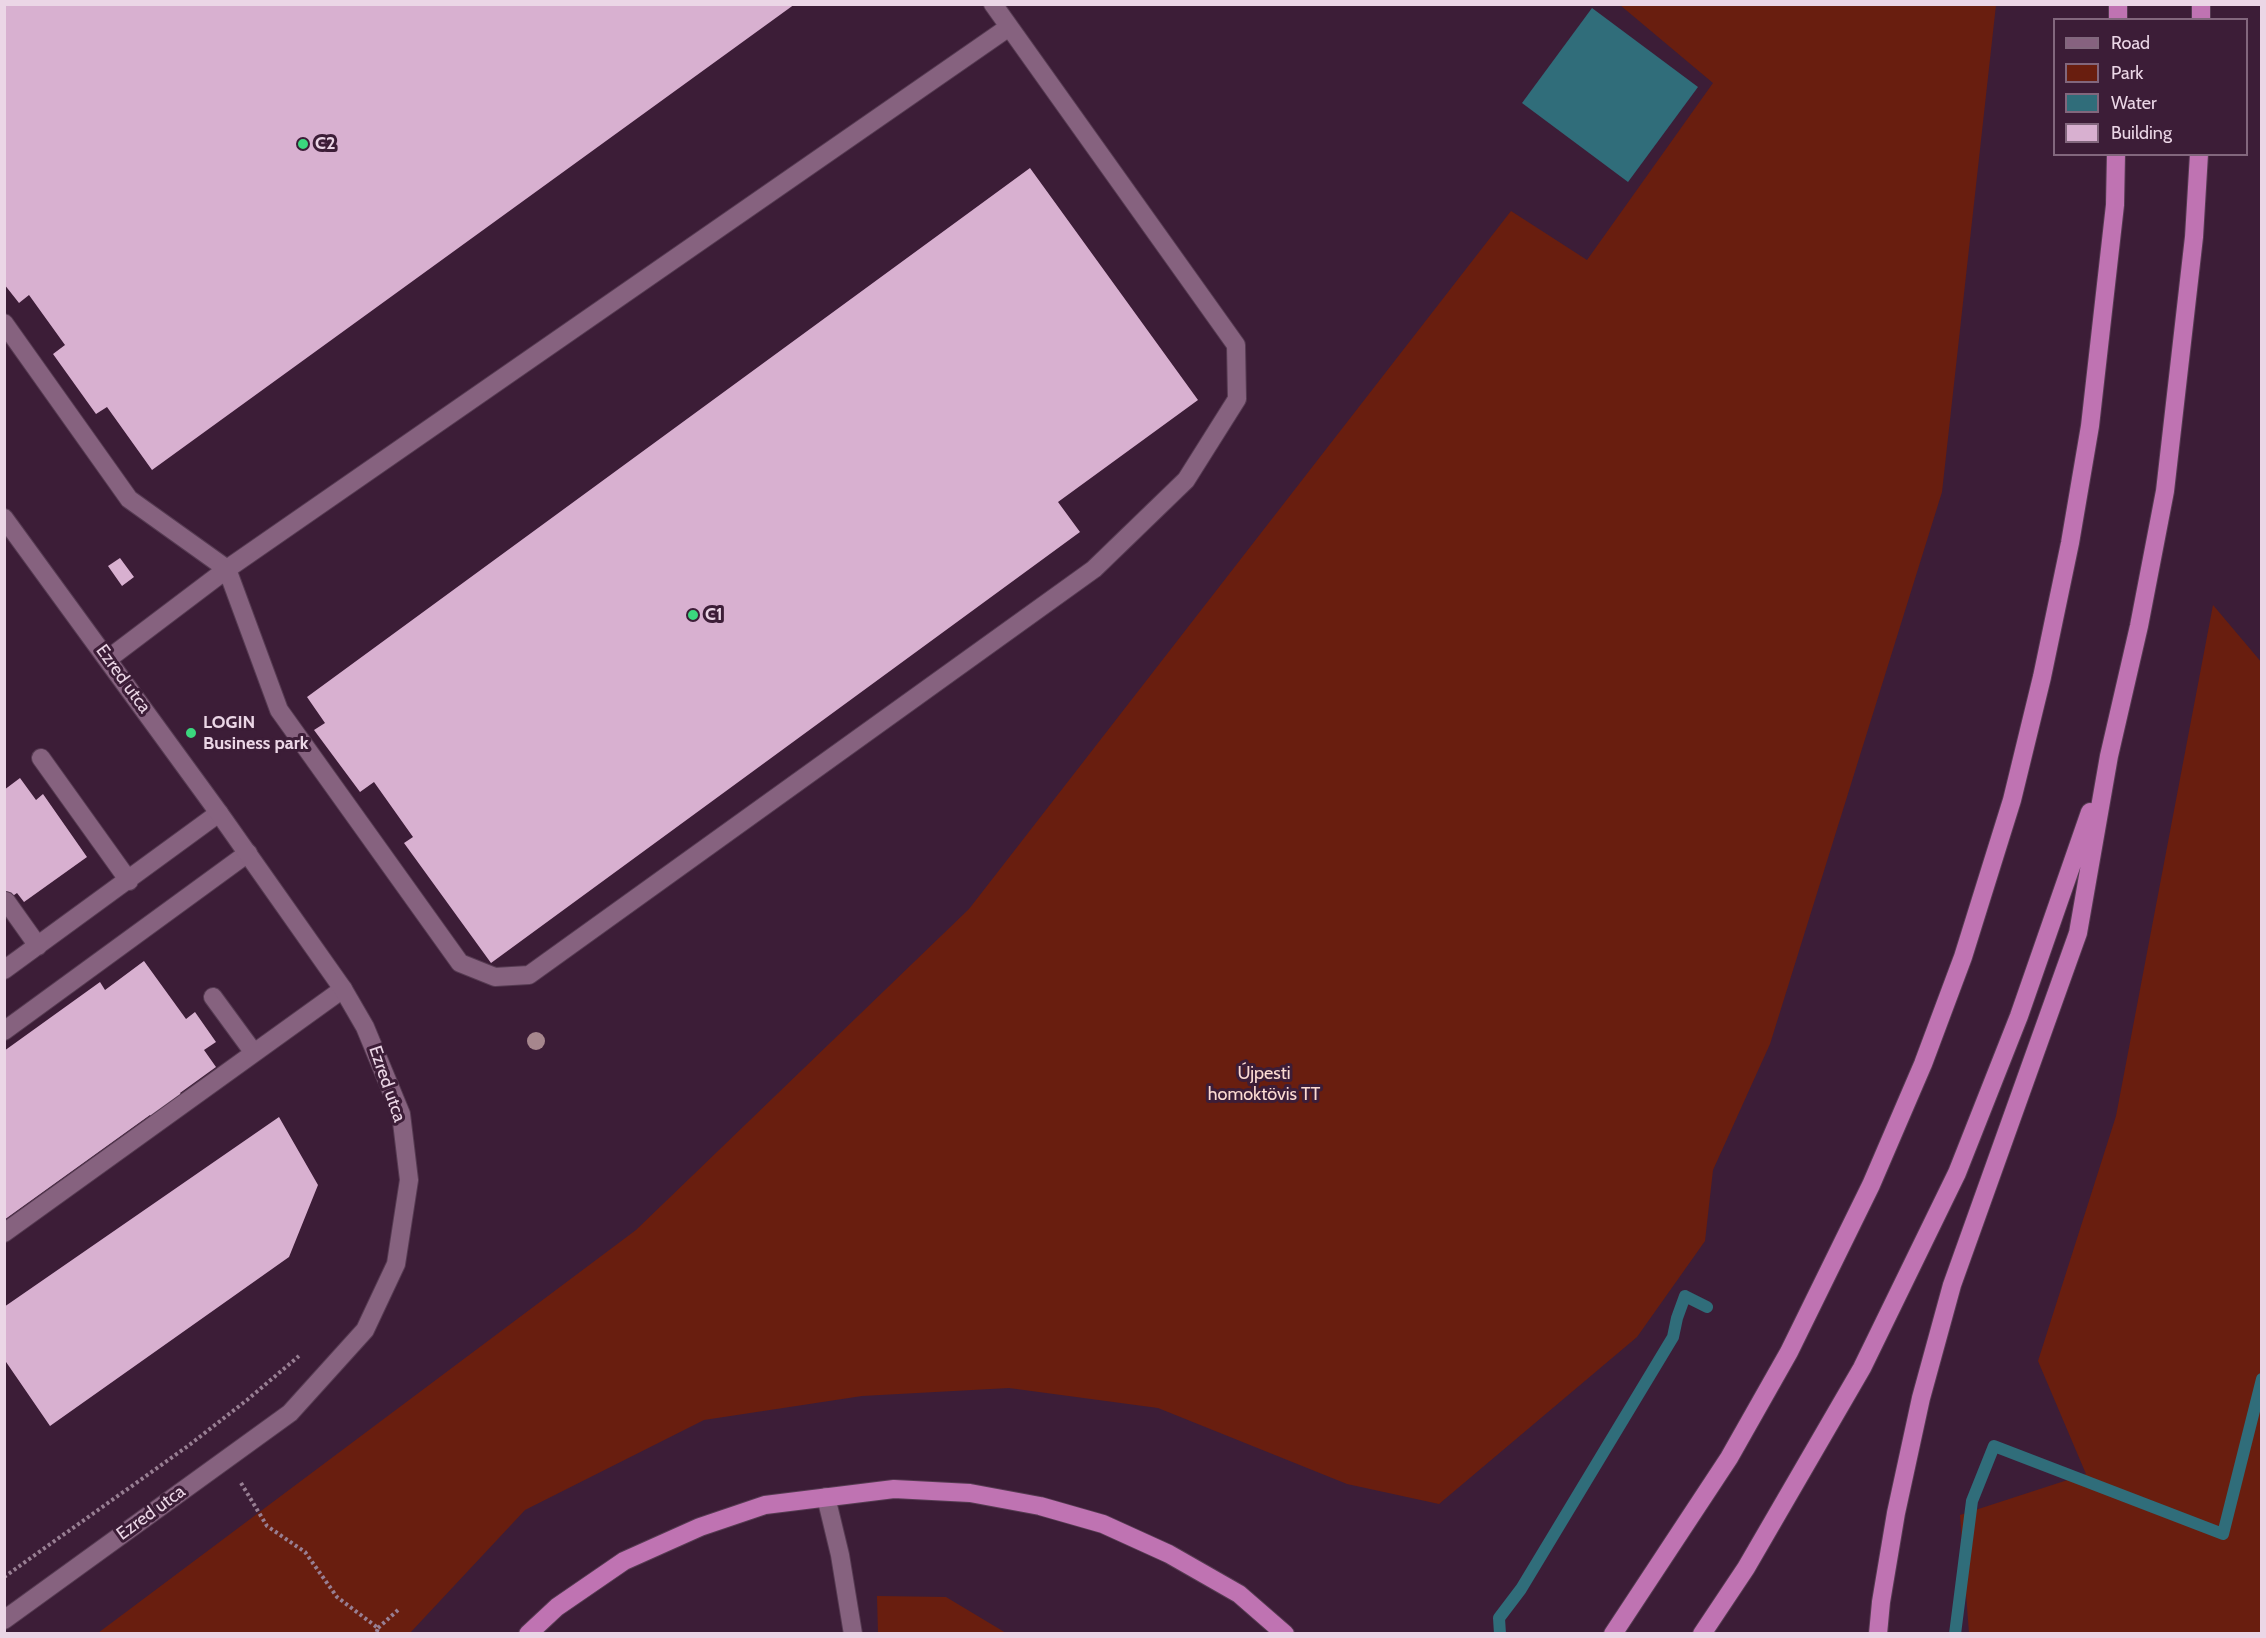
<!DOCTYPE html>
<meta charset="utf-8">
<style>
body{margin:0}
#map{position:relative;width:2266px;height:1638px;overflow:hidden;background:#3c1d37;font-family:Cabin,sans-serif}
canvas{display:block}
.frame{position:absolute;inset:0;border:6px solid #ebd6e6;pointer-events:none}
.legend{position:absolute;left:2053px;top:18px;width:195px;height:138px;box-sizing:border-box;background:#3c1d37;border:2px solid #82677d;margin:0;padding:8px 10px;list-style:none;font-size:18px;color:#ebd6e6}
.legend li{display:flex;align-items:center;gap:12px;height:30px}
.legend b{width:30px;border:2px solid #82677d}
</style>
<div id="map">
<canvas width="2266" height="1638"></canvas>
<div class="frame"></div>
<ul class="legend">
<li><b style="height:8px;background:#86627f"></b>Road</li>
<li><b style="height:16px;background:#691e0f"></b>Park</li>
<li><b style="height:16px;background:#306d7a"></b>Water</li>
<li><b style="height:16px;background:#d8b0d0"></b>Building</li>
</ul>
</div>
<script>
const g = document.querySelector('canvas').getContext('2d');
g.lineJoin = 'round';
function fill(path, color) { g.fillStyle = color; g.fill(path, 'evenodd'); }
const shape = rows => new Path2D(rows.map(r => 'M' + r).join(''));
function strokePath(path, color, width, dash) { g.strokeStyle = color; g.lineWidth = width; g.lineCap = dash ? 'butt' : 'round'; g.setLineDash(dash || []); g.stroke(path); }
function label(font, color, halo, rows, align = 'center') {
  g.font = font + ' Cabin,sans-serif'; g.lineWidth = 6; g.setLineDash([]); g.textBaseline = 'middle'; g.strokeStyle = halo; g.fillStyle = color; for (const [text, x, y, turn = 0] of rows) {
    g.save(); g.translate(x, y); g.rotate((+turn || 0) * Math.PI / 180); g.textAlign = isNaN(turn) ? turn : align; if (halo) g.strokeText(text, 0, 0); g.fillText(text, 0, 0); g.restore();
  }
}
fill(shape([
 [1620,5,1996,5,1942,492,1770,1044,1713,1170,1705,1241,1637,1337,1439,1504,1347,1484,1158,1408,1009,1388,862,1396,704,1420,525,1510,410,1633,98,1633,636,1230,969,909,1511,211,1587,260,1713,83],
 [2213,605,2262,663,2261,1633,1969,1633,1960,1515,2086,1474,2038,1361,2116,1116],
 [877,1596,946,1597,1006,1633,878,1633]
]), '#691e0f');
fill(shape([
 [1592,8,1698,87,1628,182,1522,103]
]), '#306d7a');
strokePath(shape([
 [1500,1634,1499,1618,1521,1589,1673,1337,1677,1318,1685,1296,1707,1307],
 [1955,1634,1972,1501,1994,1446,2223,1534,2262,1379]
]), '#306d7a', 12);
fill(shape([
 [4,4,795,4,152,470,107,407,96,414,53,354,65,345,29,295,19,303,4,284],
 [1030,168,1198,400,1058,502,1080,532,491,963,404,843,413,837,374,782,360,792,314,730,325,723,307,697],
 [120,558,134,577,122,586,108,566],
 [20,778,36,800,43,794,87,857,24,902,17,893,4,902,4,790],
 [144,961,186,1019,195,1012,216,1042,204,1050,216,1067,180,1093,185,1100,155,1122,150,1115,4,1220,4,1051,100,982,105,990],
 [279,1117,318,1185,289,1257,50,1426,4,1359,4,1307]
]), '#d8b0d0');
const lane = shape([
 [4,323,129,499,227,569,279,710,460,963,495,977,529,975,1094,569,1186,480,1237,399,1236,345,993,4],
 [108,659,227,569,1009,27],
 [41,758,129,881],
 [6,901,38,946],
 [4,970,219,813],
 [213,997,254,1053],
 [4,1031,248,853],
 [4,1233,343,989],
 [826,1497,840,1555,853,1634]
]);
const street = shape([
 [4,518,219,813,343,989,365,1027,401,1114,409,1180,396,1264,365,1330,290,1413,4,1620]
]);
const highway = shape([
 [2118,4,2118,20],
 [2201,20,2201,4],
 [528,1634,557,1607,624,1561,700,1527,765,1505,894,1489,970,1493,1040,1506,1103,1524,1169,1554,1239,1594,1285,1634],
 [1613,1634,1729,1458,1789,1352,1871,1185,1923,1064,1963,957,2012,800,2042,677,2070,543,2090,426,2115,205,2116,154],
 [1702,1634,1746,1568,1862,1368,1957,1173,2019,1016,2090,812],
 [1878,1634,1881,1602,1896,1513,1921,1398,1952,1285,2078,933,2109,756,2139,626,2165,491,2194,237,2199,154]
]);
strokePath(lane, '#563b52', 20);
strokePath(street, '#563b52', 20);
strokePath(highway, '#563b52', 20);
strokePath(shape([
 [241,1483,267,1526,305,1552,337,1597,378,1628,376,1634],
 [4,1577,188,1446,247,1400,299,1356],
 [378,1628,398,1610]
]), '#987f93', 4, [3, 3]);
strokePath(lane, '#86627f', 18);
strokePath(street, '#86627f', 18);
strokePath(highway, '#bf73b2', 18);
g.fillStyle = '#a6868d';
for (const [x, y] of [
 [536,1041]
]) { g.beginPath(); g.arc(x, y, 9, 0, 2 * Math.PI); g.fill(); }
for (const [x, y, r, color] of [
 [303,144,6,"#3bd77e"],
 [693,615,6,"#3bd77e"],
 [191,733,6,"#3bd77e"]
]) { const dot = new Path2D(); dot.arc(x, y, r, 0, 2 * Math.PI); g.fillStyle = color; g.fill(dot); strokePath(dot, '#3c1d37', 2); }
label('bold 18px', '#ebd6e6', '#3c1d37', [
 ["C2",315,144],
 ["C1",705,615],
 ["LOGIN",203,723],
 ["Business park",203,744]
], 'left');
label('18px', '#ebd6e6', '#3c1d37', [
 ["Ezred utca",123,679,54],
 ["Ezred utca",387,1084,71],
 ["Ezred utca",151,1513,-36]
]);
label('18px', '#fcdbd3', '#3c1d37', [
 ["Újpesti",1264,1074],
 ["homoktövis TT",1264,1095]
]);
</script>
